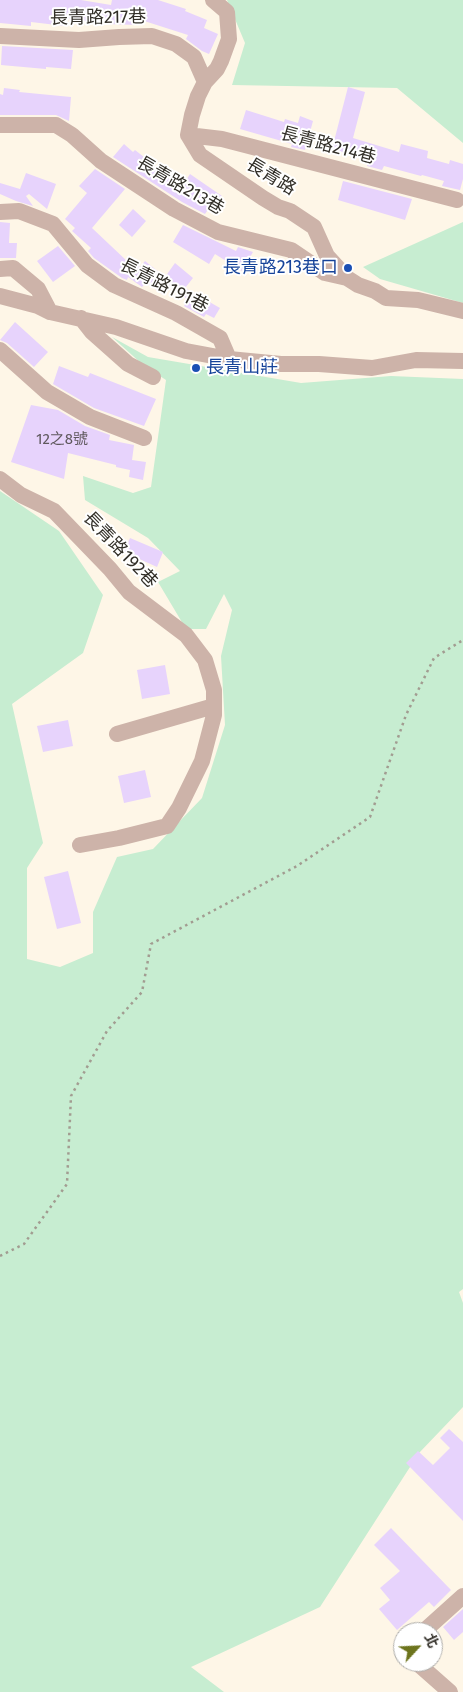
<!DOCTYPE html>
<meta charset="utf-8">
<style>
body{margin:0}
#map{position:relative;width:463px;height:1692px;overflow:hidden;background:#fef6e7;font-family:"Fira Sans","Noto Sans TC",sans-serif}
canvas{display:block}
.north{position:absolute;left:393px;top:1622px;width:50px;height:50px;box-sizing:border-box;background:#fff;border:1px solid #adaca9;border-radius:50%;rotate:65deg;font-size:14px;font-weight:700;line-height:20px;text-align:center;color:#322f28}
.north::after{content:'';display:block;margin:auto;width:18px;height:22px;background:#6d741d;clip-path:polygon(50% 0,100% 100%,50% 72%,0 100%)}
</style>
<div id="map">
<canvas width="463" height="1692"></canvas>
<div class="north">北</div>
</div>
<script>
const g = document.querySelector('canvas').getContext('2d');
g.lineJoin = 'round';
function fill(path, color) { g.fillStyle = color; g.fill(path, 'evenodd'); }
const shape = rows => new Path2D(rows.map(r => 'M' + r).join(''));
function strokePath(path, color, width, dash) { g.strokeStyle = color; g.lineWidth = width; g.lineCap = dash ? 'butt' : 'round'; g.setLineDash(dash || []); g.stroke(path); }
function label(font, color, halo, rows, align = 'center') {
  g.font = font + ' "Fira Sans","Noto Sans TC",sans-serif'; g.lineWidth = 4; g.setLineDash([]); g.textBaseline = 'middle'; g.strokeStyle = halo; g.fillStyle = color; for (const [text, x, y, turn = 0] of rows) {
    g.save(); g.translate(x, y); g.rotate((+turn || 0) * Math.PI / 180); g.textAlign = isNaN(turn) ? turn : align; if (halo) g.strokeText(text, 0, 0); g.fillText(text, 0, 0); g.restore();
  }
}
fill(shape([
 [227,0,463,0,463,143,397,88,232,85,245,43],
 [463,222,463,303,380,279,363,267],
 [112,337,148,357,301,383,391,376,463,379,463,1289,459,1292,463,1303,463,1407,419,1453,320,1607,191,1667,224,1692,0,1692,0,491,59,531,103,595,83,653,12,704,43,843,27,868,27,959,60,967,93,953,93,912,117,857,153,849,202,798,225,725,221,656,232,610,224,594,206,629,186,629,158,582,180,571,148,538,85,500,83,476,133,493,151,487,166,380,143,365]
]), '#c7edd1');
fill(shape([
 [0,0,81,0,111,5,112,0,158,0,186,9,185,11,207,20,204,28,218,34,209,54,202,51,186,39,188,35,138,19,138,25,106,24,66,18,65,26,31,22,31,26,0,23],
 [2,46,73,50,71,69,46,67,46,69,1,65],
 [348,87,365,92,353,138,399,152,401,144,428,151,427,158,449,164,450,160,463,164,463,179,460,190,442,186,444,181,422,175,421,176,384,166,382,170,367,166,369,160,332,149],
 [4,88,20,90,19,92,71,97,69,121,56,115,0,115,0,94,3,95],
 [246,110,284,122,285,119,298,123,300,116,313,121,305,150,291,147,292,144,240,129],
 [124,144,133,152,135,150,149,161,147,162,181,188,190,174,222,196,215,206,212,204,205,214,182,202,113,157],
 [95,169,125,189,92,228,128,262,130,259,140,267,145,261,165,277,175,263,193,278,185,288,220,308,214,318,206,314,204,317,184,306,188,300,170,285,163,295,146,282,142,287,128,277,127,280,122,278,94,258,88,251,91,248,72,231,75,228,65,219,87,193,79,186],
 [26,173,56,184,47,209,29,194,26,196,33,206,16,201,0,194,0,183,20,189],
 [343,181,412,199,405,220,338,200],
 [133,209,146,221,132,237,119,225],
 [0,222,10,223,9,243,17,243,16,258,0,258],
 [183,225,236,251,238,247,253,252,242,271,215,254,209,264,173,242],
 [58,246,75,266,53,282,37,261],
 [15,322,48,352,34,367,7,343,0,340],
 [59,366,88,377,90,373,156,399,144,426,94,408,53,384],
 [31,405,58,410,85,426,110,435,109,440,134,445,132,460,146,462,143,480,129,477,130,470,116,467,116,465,68,453,64,479,11,462],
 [130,538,163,552,157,567,124,552],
 [165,665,170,694,142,699,137,670],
 [68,720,73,746,43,752,37,726],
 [145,770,151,797,124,803,118,776],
 [68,871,81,923,57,929,44,877],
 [449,1429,463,1442,463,1521,406,1463,418,1451,433,1465,450,1448,440,1438],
 [391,1528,451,1590,434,1607,429,1602,397,1630,379,1609,390,1600,380,1588,400,1571,374,1545],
 [463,1609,463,1632,454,1640,443,1627]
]), '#e7d3fc');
strokePath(shape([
 [0,1256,24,1244,67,1184,71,1096,107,1031,142,992,151,944,297,866,370,817,406,715,434,658,463,640]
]), '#a29c91', 2.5, [2.5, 4]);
strokePath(shape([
 [213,0,227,12,229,39,221,61,217,69,205,82,198,96,192,115,188,135,200,155,263,198,278,207,290,211,314,227,327,256,347,278,358,285,375,291,386,298,418,300,463,311],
 [0,36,79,40,119,37,152,36,176,44,194,57,205,82],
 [0,125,56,125,72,135,101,161,174,209,218,232,291,250,325,273,347,278],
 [188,135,222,139,457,200],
 [0,212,19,211,53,224,87,265,114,285,176,313,220,338,229,359],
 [0,269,13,268,38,289,50,312],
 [0,296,38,306,50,312,116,327,186,351,229,359,281,364,319,364,372,368,416,360,463,361],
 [81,318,92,332,128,364,153,377],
 [0,350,47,392,90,417,144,438],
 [0,479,21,495,54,511,110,569,129,592,186,635,205,660,214,690,214,715,202,761,179,808,167,826,119,838,80,845],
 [117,734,214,706],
 [423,1632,463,1596],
 [416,1662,450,1692]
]), '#cdb3a9', 16);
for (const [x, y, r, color] of [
 [348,268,5,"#1a4fb4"],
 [196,368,5,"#1a4fb4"]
]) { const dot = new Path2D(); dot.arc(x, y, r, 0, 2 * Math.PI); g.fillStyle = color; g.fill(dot); strokePath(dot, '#fff', 2); }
label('15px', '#5f585d', null, [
 ["12之8號",62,440]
]);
label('18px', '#322f28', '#fff', [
 ["長青路217巷",98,18,-1],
 ["長青路214巷",328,146,15],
 ["長青路",271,177,31],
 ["長青路213巷",180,186,30],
 ["長青路191巷",164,286,27],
 ["長青路192巷",120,550,46]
]);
label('18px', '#164399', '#fff', [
 ["長青路213巷口",338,268],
 ["長青山莊",206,368,"left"]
], 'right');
</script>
